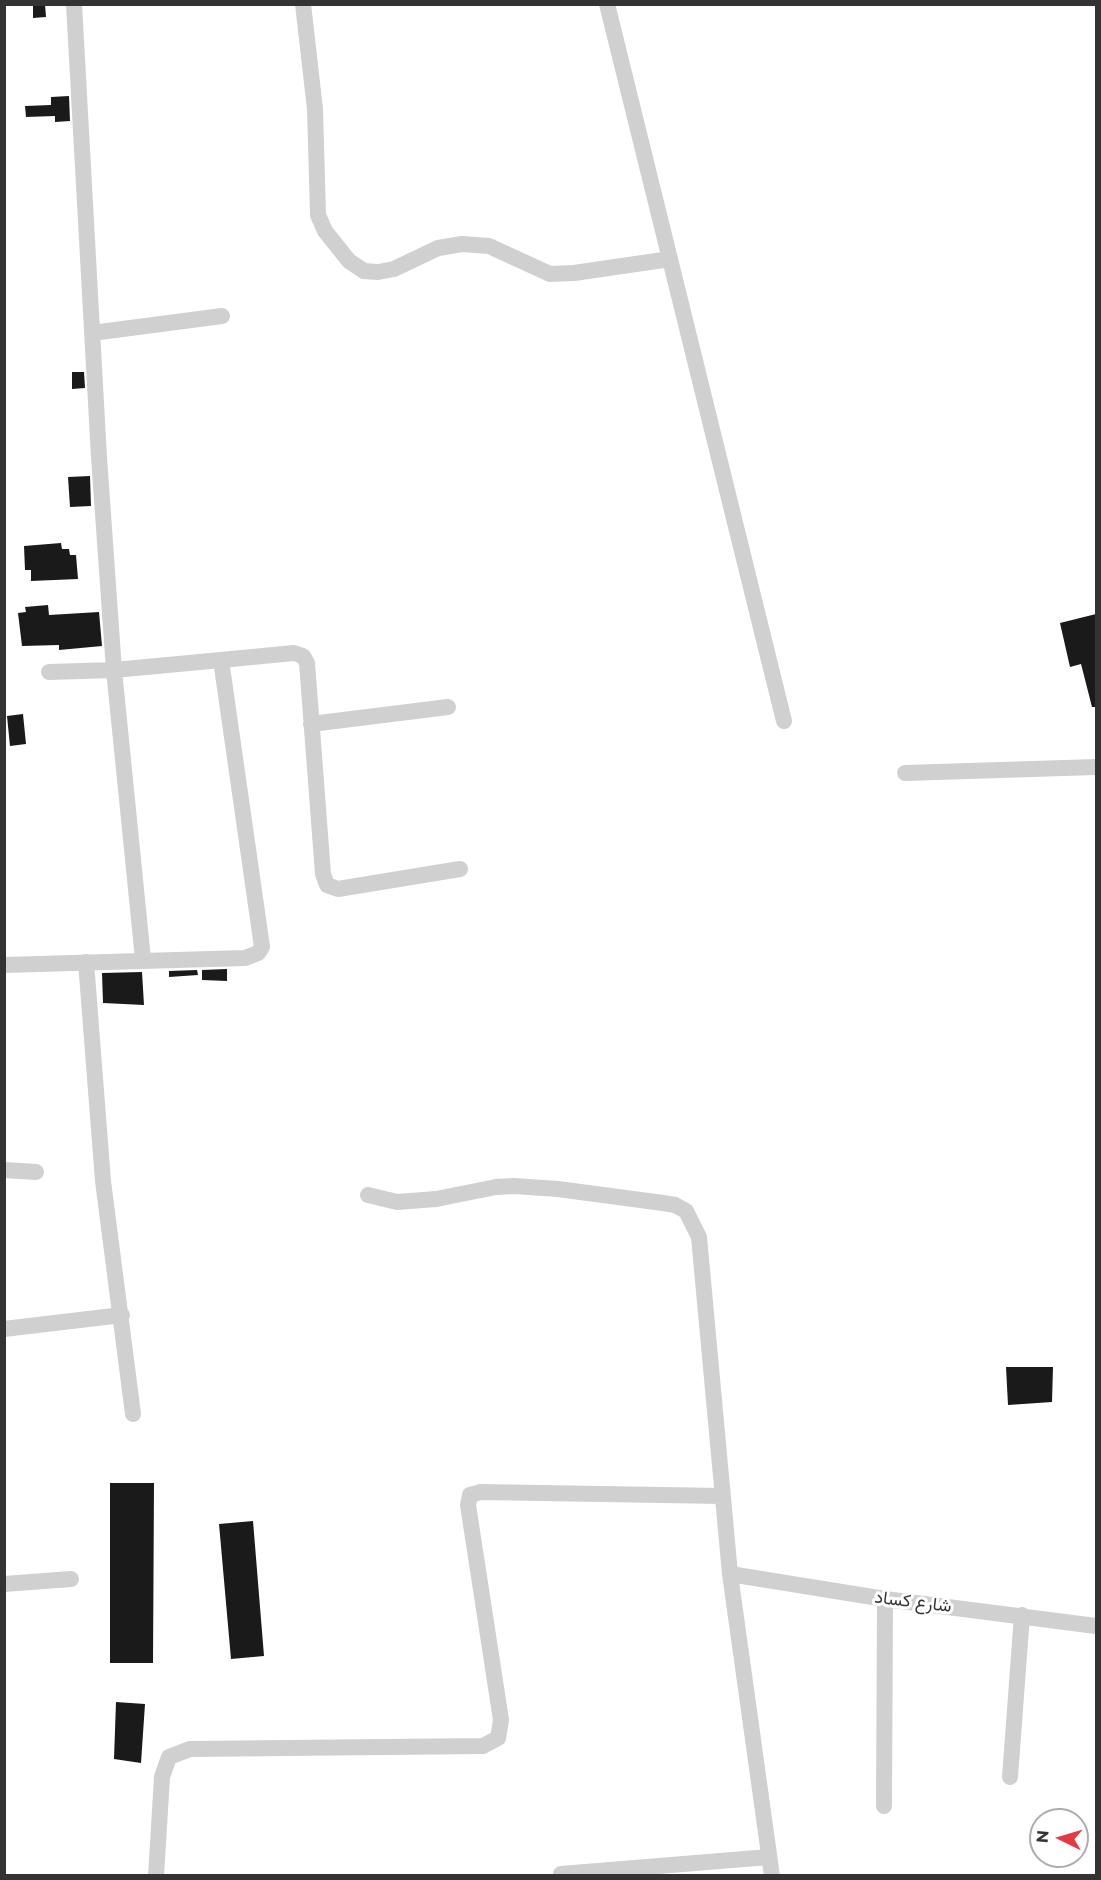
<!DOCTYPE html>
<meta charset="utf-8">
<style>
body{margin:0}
#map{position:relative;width:1101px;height:1880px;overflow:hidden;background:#fff;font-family:Montserrat,sans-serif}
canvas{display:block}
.frame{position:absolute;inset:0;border:6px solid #333;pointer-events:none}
.north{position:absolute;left:1029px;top:1808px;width:60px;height:60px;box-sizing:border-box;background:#fff;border:2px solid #adadad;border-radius:50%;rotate:275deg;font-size:16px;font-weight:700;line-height:24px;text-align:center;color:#333}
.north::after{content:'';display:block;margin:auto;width:21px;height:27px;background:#e63946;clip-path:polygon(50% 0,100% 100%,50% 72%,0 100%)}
</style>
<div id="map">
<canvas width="1101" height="1880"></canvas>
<div class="frame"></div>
<div class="north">N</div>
</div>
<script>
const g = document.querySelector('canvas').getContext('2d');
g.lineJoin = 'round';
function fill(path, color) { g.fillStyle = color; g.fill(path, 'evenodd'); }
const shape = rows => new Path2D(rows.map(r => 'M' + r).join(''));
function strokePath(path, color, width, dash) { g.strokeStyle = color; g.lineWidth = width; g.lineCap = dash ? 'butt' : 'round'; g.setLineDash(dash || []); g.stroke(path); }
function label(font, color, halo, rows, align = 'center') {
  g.font = font + ' Montserrat,Vazirmatn,sans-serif'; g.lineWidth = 6; g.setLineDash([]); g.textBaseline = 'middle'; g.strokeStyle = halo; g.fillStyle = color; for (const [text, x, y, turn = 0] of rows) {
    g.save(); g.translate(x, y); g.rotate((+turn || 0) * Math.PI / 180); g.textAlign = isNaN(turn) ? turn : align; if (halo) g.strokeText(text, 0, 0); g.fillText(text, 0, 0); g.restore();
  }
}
fill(shape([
 [33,4,45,4,46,17,33,18],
 [69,96,70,121,55,122,55,116,26,117,25,106,51,105,51,97],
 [72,372,84,372,85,388,72,389],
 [90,476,91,506,70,507,68,477],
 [61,543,62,549,69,549,70,555,76,555,78,579,31,581,31,570,25,570,24,546],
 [48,605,49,615,99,612,102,646,59,650,59,645,22,646,18,613,26,612,25,607],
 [1096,614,1096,707,1092,707,1081,664,1070,667,1060,623],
 [23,714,26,744,10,746,7,716],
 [227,969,227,981,202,980,202,970],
 [197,970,198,975,169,977,169,971],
 [142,972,144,1005,103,1003,102,973],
 [1006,1367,1053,1367,1052,1402,1008,1405],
 [110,1483,154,1483,153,1663,110,1663],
 [253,1521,264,1656,231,1659,219,1524],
 [116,1702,145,1704,141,1763,114,1759]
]), '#1a1a1a');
strokePath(shape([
 [303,4,315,109,318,215,325,231,349,261,364,271,378,272,394,269,438,248,462,244,489,246,550,274,574,273,670,259],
 [607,4,784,721],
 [92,333,222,316],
 [49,672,114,670,99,457,74,4],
 [311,724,448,707],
 [905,773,1096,767],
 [143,959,114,670,221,660],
 [86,962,103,1181,133,1414],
 [4,965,245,958,258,953,262,947,221,660,294,653,303,656,307,663,323,874,327,885,338,889,460,869],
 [4,1170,36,1172],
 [368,1195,397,1202,436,1199,496,1187,514,1186,558,1189,663,1203,675,1205,686,1211,699,1237,730,1574,772,1876],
 [4,1329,122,1315],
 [730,1574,885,1599,1096,1626],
 [4,1584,71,1579],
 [1010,1777,1022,1615],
 [884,1806,885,1599],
 [561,1874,769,1857],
 [156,1876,162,1777,169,1757,190,1749,483,1746,498,1738,501,1720,468,1505,470,1495,481,1492,722,1496]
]), '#d0d0d0', 16);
label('18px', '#333', '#fff', [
 ["شارع كساد",913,1602,7]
]);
</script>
